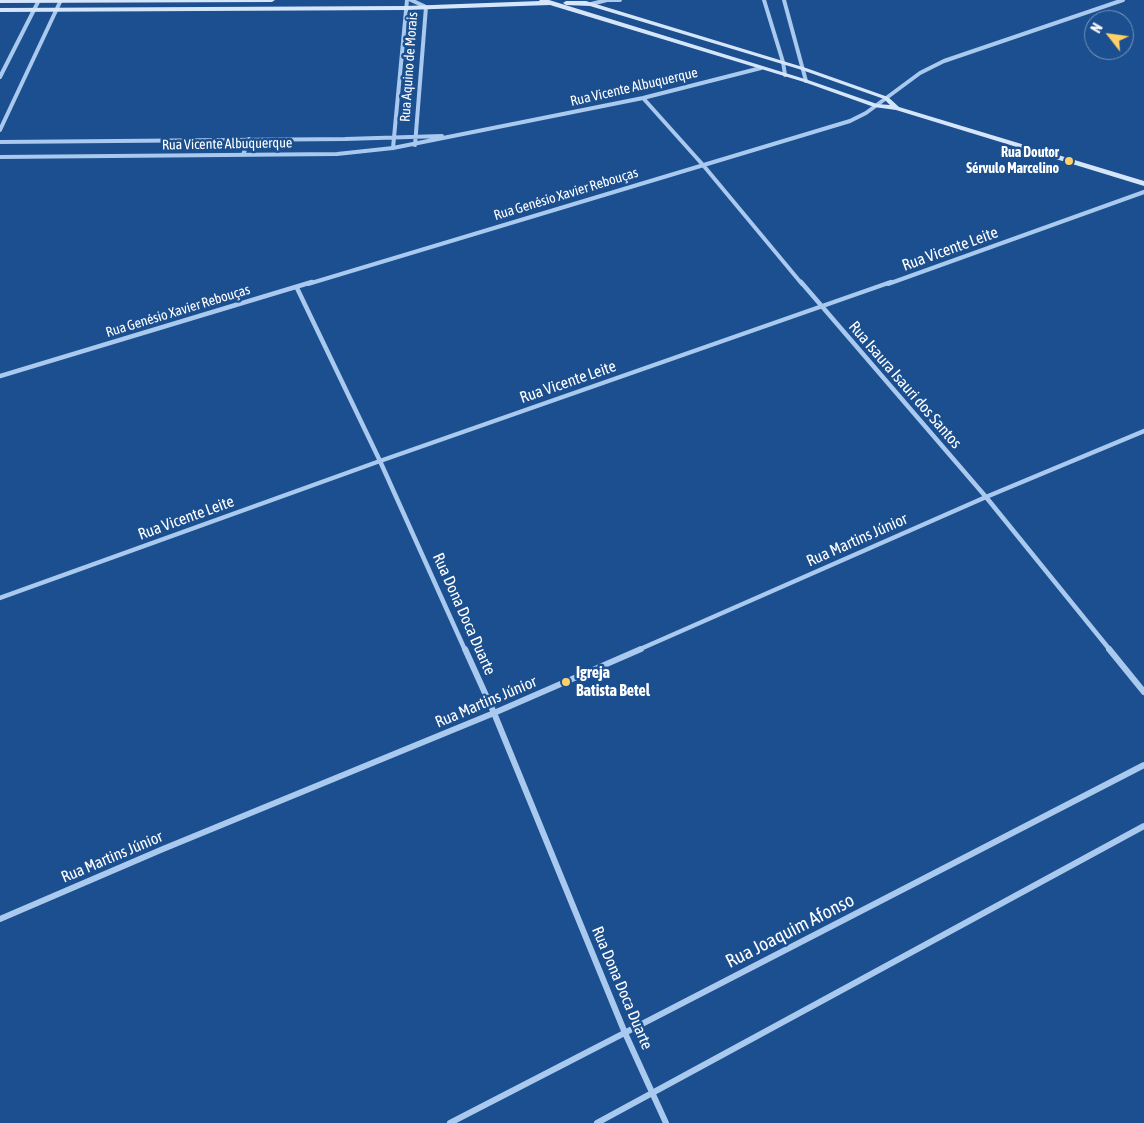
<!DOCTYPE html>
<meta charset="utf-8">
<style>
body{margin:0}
#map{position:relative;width:1144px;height:1123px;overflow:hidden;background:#1b4f8f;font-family:"Asap Condensed",sans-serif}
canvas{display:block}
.north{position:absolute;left:1084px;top:10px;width:50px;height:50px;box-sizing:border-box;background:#1b4f8f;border:1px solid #7695bc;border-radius:50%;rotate:300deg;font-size:14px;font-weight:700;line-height:20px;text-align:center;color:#fff}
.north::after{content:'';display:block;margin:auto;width:18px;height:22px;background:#ffd166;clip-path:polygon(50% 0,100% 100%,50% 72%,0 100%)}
</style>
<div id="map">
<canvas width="1144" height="1123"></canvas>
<div class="north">N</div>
</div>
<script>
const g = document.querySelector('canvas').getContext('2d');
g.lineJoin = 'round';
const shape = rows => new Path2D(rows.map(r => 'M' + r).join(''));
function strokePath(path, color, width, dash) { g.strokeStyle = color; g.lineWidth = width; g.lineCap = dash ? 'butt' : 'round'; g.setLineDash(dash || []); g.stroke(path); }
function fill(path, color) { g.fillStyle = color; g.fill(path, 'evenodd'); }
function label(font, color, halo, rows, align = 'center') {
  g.font = font + ' "Asap Condensed",sans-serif'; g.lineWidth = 5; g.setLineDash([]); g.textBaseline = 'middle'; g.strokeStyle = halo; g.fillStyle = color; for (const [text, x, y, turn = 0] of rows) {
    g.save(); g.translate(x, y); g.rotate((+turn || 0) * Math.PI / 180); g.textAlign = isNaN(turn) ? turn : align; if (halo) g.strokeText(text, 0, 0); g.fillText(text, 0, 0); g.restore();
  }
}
strokePath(shape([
 [411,0,426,7,415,145],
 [606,0,620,0],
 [764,0,783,62,785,75],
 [784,0,806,81],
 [591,4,607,0],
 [0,77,39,0],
 [643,98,703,165,802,284],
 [0,130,61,0],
 [0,142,345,139,442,136],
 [393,148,407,0],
 [243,155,249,139],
 [0,157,337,154,393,148,643,98,761,68],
 [308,284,850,121,866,113,920,73,944,61,1123,0],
 [888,284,1144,192]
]), '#a9c9ee', 4);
strokePath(shape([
 [801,282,986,497,1110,650],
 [297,288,380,461,465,650],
 [0,376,312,282],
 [0,598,380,461,891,282],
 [638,650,986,497,1144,431]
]), '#a9c9ee', 4.5);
strokePath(shape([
 [465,649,494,713,625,1033,666,1123],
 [1109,649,1144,692],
 [0,919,163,849,494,713,641,649],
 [450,1123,1144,765],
 [597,1123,1144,826]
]), '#a9c9ee', 6);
fill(shape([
 [0,0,275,0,272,2,0,3,0,0],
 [539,0,549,0,808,80,877,104,890,105,884,99,802,70,590,6,566,5,563,3,566,1,586,1,806,68,888,97,899,107,1144,181,1144,186,896,110,874,107,804,82,550,5,406,10,0,12,0,8,406,6,540,1,539,0]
]), '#d6e6fa');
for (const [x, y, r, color] of [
 [1069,161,5,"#ffd166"],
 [566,682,5,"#ffd166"]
]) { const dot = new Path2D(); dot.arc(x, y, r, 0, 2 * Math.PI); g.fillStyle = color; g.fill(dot); strokePath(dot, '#1b4f8f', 2); }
label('14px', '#fff', '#1b4f8f', [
 ["Rua Aquino de Morais",409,67,-86],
 ["Rua Vicente Albuquerque",634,87,-13],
 ["Rua Vicente Albuquerque",227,144,-1],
 ["Rua Genésio Xavier Rebouças",566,194,-17],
 ["Rua Genésio Xavier Rebouças",178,311,-17]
]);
label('bold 14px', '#fff', '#1b4f8f', [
 ["Rua Doutor",1059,153],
 ["Sérvulo Marcelino",1059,169]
], 'right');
label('16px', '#fff', '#1b4f8f', [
 ["Rua Vicente Leite",950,249,-20],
 ["Rua Vicente Leite",568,382,-19],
 ["Rua Isaura Isauri dos Santos",905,385,49],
 ["Rua Vicente Leite",186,518,-20],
 ["Rua Martins Júnior",857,540,-24],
 ["Rua Dona Doca Duarte",464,614,66],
 ["Rua Martins Júnior",486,702,-23],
 ["Rua Martins Júnior",112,857,-23],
 ["Rua Dona Doca Duarte",622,988,67]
]);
label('bold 16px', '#fff', '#1b4f8f', [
 ["Igreja",576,673],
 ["Batista Betel",576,691]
], 'left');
label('19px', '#fff', '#1b4f8f', [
 ["Rua Joaquim Afonso",790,931,-27]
]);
</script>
